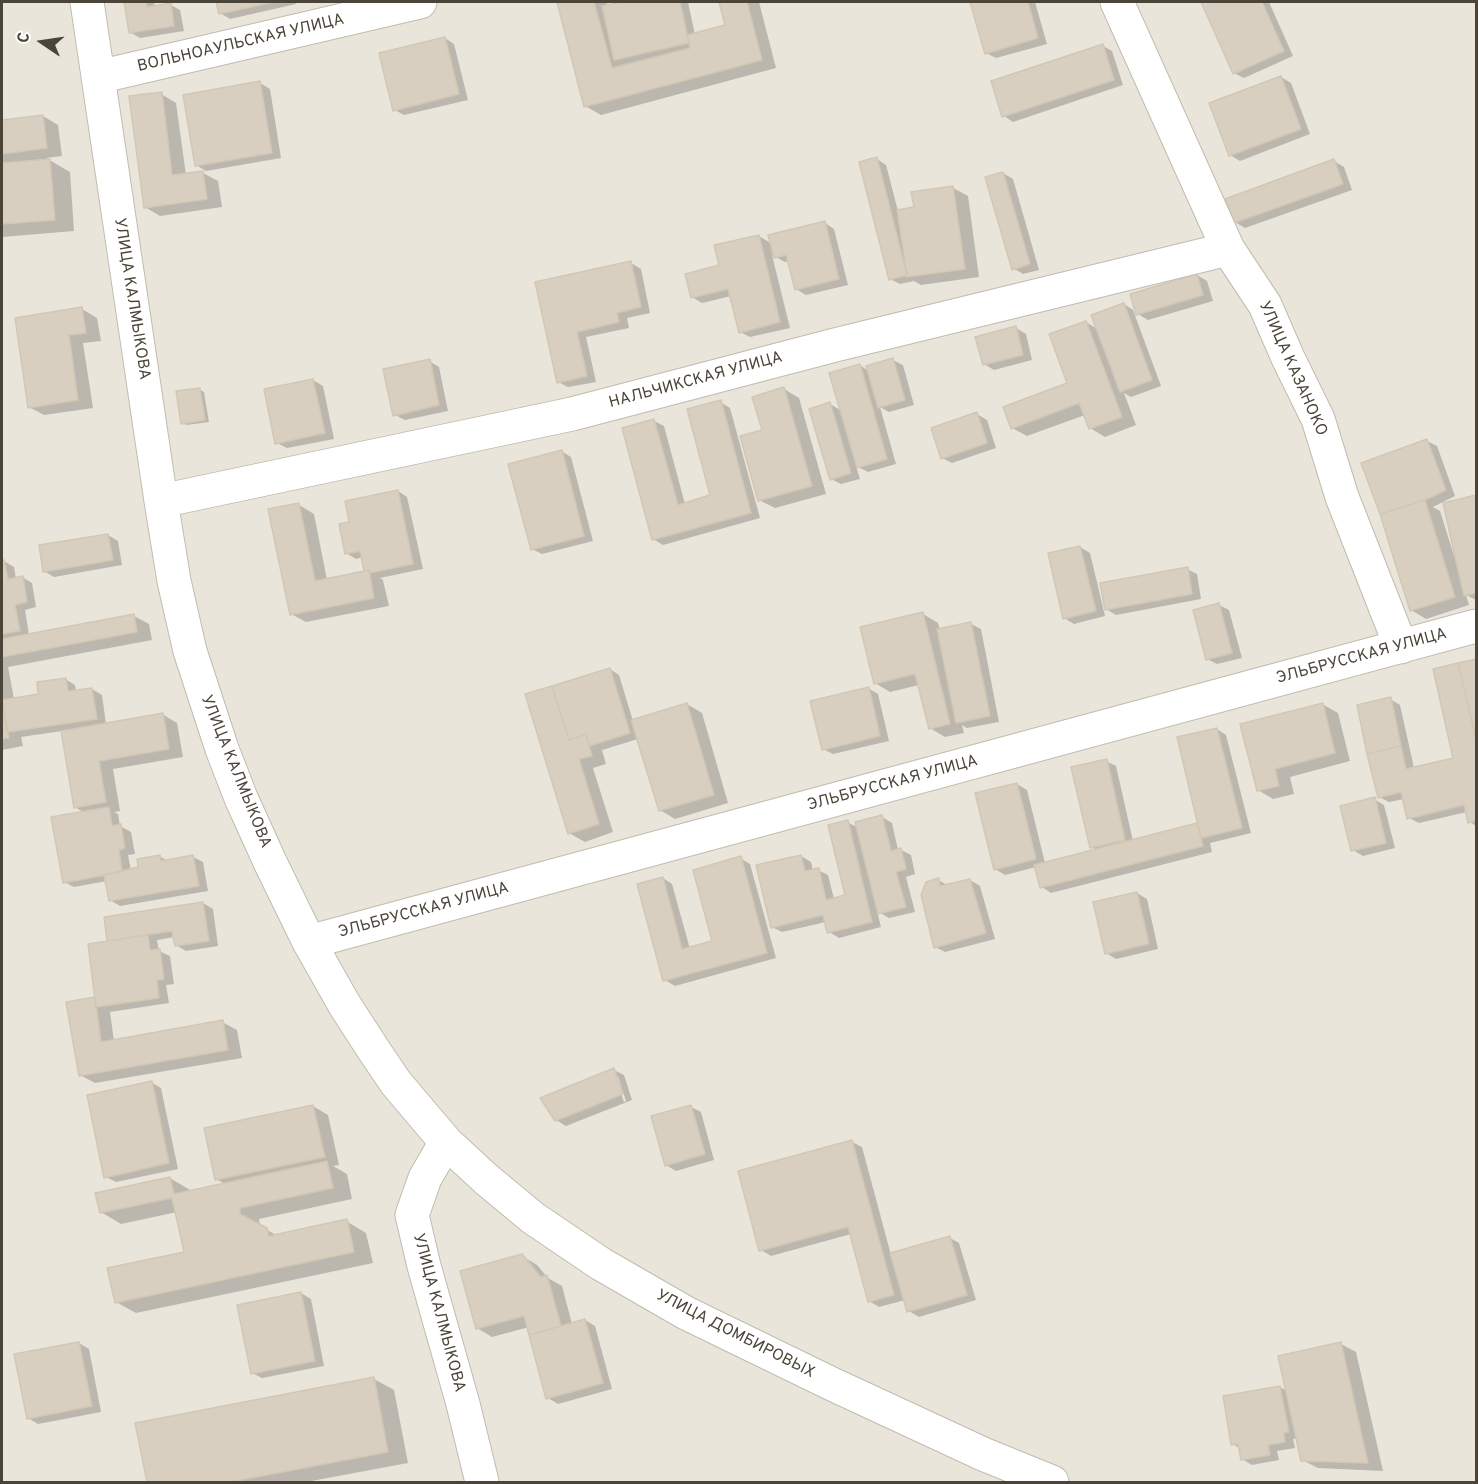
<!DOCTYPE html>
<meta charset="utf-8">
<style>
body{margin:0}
#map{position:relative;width:1478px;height:1484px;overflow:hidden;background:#f6f3ec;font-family:Overpass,sans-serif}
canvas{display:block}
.frame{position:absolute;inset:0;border:3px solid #4b4439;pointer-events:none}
.north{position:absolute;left:12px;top:12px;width:60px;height:60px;-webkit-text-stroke:4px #fff;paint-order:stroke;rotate:283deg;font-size:16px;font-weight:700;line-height:24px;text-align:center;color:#4b4439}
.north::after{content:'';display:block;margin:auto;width:21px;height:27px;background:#4b4439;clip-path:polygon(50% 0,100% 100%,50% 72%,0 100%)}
</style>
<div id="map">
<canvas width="1478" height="1484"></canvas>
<div class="frame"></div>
<div class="north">С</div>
</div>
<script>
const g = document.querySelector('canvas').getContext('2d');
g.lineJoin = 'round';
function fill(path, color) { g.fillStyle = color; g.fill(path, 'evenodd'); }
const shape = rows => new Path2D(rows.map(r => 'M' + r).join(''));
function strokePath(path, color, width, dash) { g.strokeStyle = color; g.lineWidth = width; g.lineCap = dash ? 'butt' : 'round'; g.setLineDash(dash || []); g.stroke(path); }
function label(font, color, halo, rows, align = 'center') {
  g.font = font + ' Overpass,sans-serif'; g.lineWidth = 4.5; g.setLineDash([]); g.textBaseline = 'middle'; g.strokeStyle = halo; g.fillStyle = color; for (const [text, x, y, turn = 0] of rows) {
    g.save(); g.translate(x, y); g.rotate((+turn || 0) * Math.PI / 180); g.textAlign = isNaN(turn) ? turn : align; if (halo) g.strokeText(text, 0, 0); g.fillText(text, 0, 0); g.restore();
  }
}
fill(shape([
 [2,2,1476,2,1476,1482,2,1482]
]), '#eae5da');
fill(shape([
 [125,2,154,2,155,7,171,5,180,10,184,31,140,38,130,32],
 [217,2,295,2,296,4,230,19,220,13],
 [558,2,606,2,608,6,629,2,688,2,695,35,727,26,721,2,759,2,776,68,601,115,585,106],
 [972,2,1035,2,1047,44,996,58,986,53],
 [1203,2,1269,2,1293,56,1244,78,1234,73],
 [445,38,454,44,468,100,404,115,395,110],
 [1103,46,1112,51,1123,85,1013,122,1004,116],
 [1281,77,1291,83,1310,134,1240,161,1230,155],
 [260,83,270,89,281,158,206,171,196,165],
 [161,94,176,103,186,175,203,173,218,181,222,207,160,216,145,207],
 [43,116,58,125,62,156,46,158,70,172,74,231,2,237,2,121],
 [877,159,886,165,898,211,915,209,953,188,968,196,979,277,921,285,914,281,900,284,890,279],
 [1334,161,1344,167,1352,190,1245,228,1235,222],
 [1003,173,1013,179,1039,270,1023,274,1013,268],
 [825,223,834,229,848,285,806,295,796,289,789,261,785,262,772,255,790,328,750,337,740,332,731,296,702,303,692,297,721,267,759,236,772,244],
 [631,263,641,269,650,313,627,318,629,328,586,337,596,382,568,387,558,382,537,283],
 [1197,275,1207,281,1213,301,1148,320,1138,314],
 [1124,304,1133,310,1161,386,1131,397,1124,393,1136,425,1105,437,1090,428,1085,415,1027,436,1012,428,1069,384,1086,322,1099,330],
 [82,309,97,318,101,341,83,343,93,408,44,415,29,407],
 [1016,328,1026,334,1032,360,994,370,984,364],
 [893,360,903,365,914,405,889,412,880,407,896,464,868,472,856,466,860,479,841,484,831,479,830,404,842,411,860,365,868,371],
 [429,361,439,367,448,411,405,420,395,415],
 [313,380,323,386,334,439,287,448,277,443],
 [199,389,204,392,209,422,187,425,182,423],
 [784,389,799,398,826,494,775,508,759,500,763,431],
 [720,402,730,408,760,518,663,545,653,539,654,421,664,426,685,504,712,496],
 [977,414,987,420,996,448,952,463,942,458],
 [1427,441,1437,446,1455,496,1433,507,1440,511,1456,562,1458,562,1445,504,1476,496,1476,600,1466,595,1469,605,1426,619,1411,610],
 [561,451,571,457,593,541,542,554,532,549],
 [398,491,407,497,423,569,380,578,383,580,389,606,306,622,291,614,299,505,314,514,327,580,366,572,363,557,356,559,346,553,351,523],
 [108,535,118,541,122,565,54,577,44,571],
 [1080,547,1090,553,1105,616,1074,624,1064,618],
 [4,561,14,567,16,579,22,577,32,583,36,607,25,610,29,635,134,616,149,624,152,640,8,667,14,699,40,695,65,679,75,685,76,692,92,689,102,695,106,724,162,714,177,723,183,757,113,769,120,811,114,812,118,814,120,826,131,832,135,854,128,855,131,871,159,856,168,861,193,857,203,862,208,891,120,906,110,900,107,881,74,887,64,882,85,813,75,807,62,731,21,737,23,746,2,750,2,562],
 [1187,569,1197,574,1201,599,1116,615,1106,609],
 [1219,605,1229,610,1242,658,1217,664,1207,659],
 [923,614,938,623,940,630,971,624,981,629,999,722,967,728,962,725,964,733,945,737,930,728,919,685,890,692,875,683],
 [1476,660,1476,826,1470,822,1467,812,1419,823,1409,818,1404,799,1389,802,1379,797,1390,699,1400,705,1414,768,1455,759,1434,670],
 [610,669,619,675,633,721,687,704,702,713,728,803,675,819,660,810,638,739,602,750,606,764,593,768,613,832,585,842,569,833,527,695],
 [868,688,878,694,889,741,833,754,823,749],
 [1322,704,1338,713,1350,761,1290,777,1294,794,1273,799,1258,790],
 [1217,729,1226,735,1251,833,1210,843,1212,852,1051,893,1042,887,1036,867,1005,875,995,869,1017,784,1027,790,1045,863,1097,850,1091,847,1106,761,1116,766,1133,841,1199,824],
 [1374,799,1384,805,1395,848,1363,856,1353,850],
 [882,817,892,823,898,850,901,850,911,855,915,874,906,877,915,912,889,918,877,911,881,927,839,938,829,932,826,922,782,932,772,927,801,856,811,862,813,871,818,870,828,875,834,899,847,896,847,822,857,827],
 [740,858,750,864,776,958,675,986,665,980,663,878,672,884,690,949,714,942],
 [938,880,949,886,970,880,980,886,995,939,945,952,935,947],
 [1137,893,1147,899,1158,949,1116,959,1106,953],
 [203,903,213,909,218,946,186,951,176,945,175,937,157,940,159,951,170,956,174,984,166,985,169,1003,110,1012,114,1041,222,1022,237,1030,242,1058,95,1083,80,1075,95,999,109,942,105,918],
 [614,1070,624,1075,632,1100,566,1126,556,1120],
 [615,1076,618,1076,626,1101,624,1102],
 [151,1082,161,1088,178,1169,116,1182,106,1177],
 [313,1106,328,1115,339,1165,333,1166,347,1174,352,1199,259,1219,260,1226,278,1236,346,1221,366,1233,373,1263,136,1313,116,1302,185,1253,177,1212,121,1224,101,1212,170,1178,190,1190,190,1192,225,1184,216,1179],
 [691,1107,701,1112,714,1160,676,1171,666,1165],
 [852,1142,862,1147,891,1255,950,1238,959,1243,976,1300,919,1317,909,1311,905,1300,879,1307,869,1301,851,1234,771,1256,761,1250],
 [522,1256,537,1265,548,1278,562,1286,572,1324,585,1320,595,1326,612,1389,558,1404,548,1398,529,1327,492,1337,477,1328],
 [301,1293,311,1299,324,1366,262,1378,252,1373],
 [79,1343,89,1349,101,1412,38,1424,28,1418],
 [1341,1344,1356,1352,1383,1471,1318,1468,1302,1460,1298,1438,1293,1439,1295,1448,1277,1451,1279,1460,1252,1465,1242,1459,1240,1449,1233,1444,1280,1387,1287,1391],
 [374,1379,394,1390,408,1463,306,1482,148,1482,137,1425]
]), '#0003');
const building = shape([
 [124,2,146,2,147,7,171,3,174,26,129,33,124,2],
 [216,2,274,2,219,14,216,2],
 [557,2,594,2,612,68,690,48,687,35,725,25,719,2,747,2,762,60,584,107,557,2],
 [622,2,680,2,689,43,614,60,602,6,622,2],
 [970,2,1028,2,1038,38,985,54,970,2],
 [1201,2,1262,2,1284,51,1233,74,1201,2],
 [445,37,459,94,393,111,379,53,445,37],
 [1103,44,1114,80,1002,117,991,81,1103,44],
 [1281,76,1301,129,1229,156,1209,103,1281,76],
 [260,81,272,153,195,166,183,95,260,81],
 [162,92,172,175,203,171,207,199,144,208,129,96,162,92],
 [43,115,47,148,2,154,2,120,43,115],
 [877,157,907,275,889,280,859,162,877,157],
 [50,159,55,220,2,224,2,163,50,159],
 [1334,159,1343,184,1234,223,1225,199,1334,159],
 [1003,172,1030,264,1012,270,985,177,1003,172],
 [953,186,965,269,906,277,907,275,897,210,914,207,911,192,953,186],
 [825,221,839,279,795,290,786,255,774,258,768,235,825,221],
 [759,235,780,322,739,333,728,289,691,298,685,274,719,265,714,245,759,235],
 [631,261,641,307,617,313,619,322,577,332,587,376,557,383,535,282,631,261],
 [1197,274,1203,295,1136,315,1130,294,1197,274],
 [1124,303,1152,380,1120,392,1091,315,1124,303],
 [82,307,86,333,69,335,78,400,28,408,15,318,82,307],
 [1086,321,1122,417,1089,429,1079,403,1011,429,1003,407,1067,383,1049,334,1086,321],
 [1016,326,1023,355,983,365,975,337,1016,326],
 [893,358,905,400,878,408,866,366,893,358],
 [430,359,439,405,393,416,383,369,430,359],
 [860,364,887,459,857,468,829,373,860,364],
 [313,379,325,433,275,444,264,389,313,379],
 [784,387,812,486,758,501,740,436,762,430,752,397,784,387],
 [200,388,205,420,181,424,176,391,200,388],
 [721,400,751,513,652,540,622,428,654,419,678,505,710,495,687,409,721,400],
 [830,402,851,473,830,480,809,409,830,402],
 [977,412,987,443,941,459,931,428,977,412],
 [1427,439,1446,490,1425,500,1380,514,1361,463,1427,439],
 [562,450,584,536,531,550,508,464,562,450],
 [398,490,413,564,369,573,369,570,364,571,360,551,345,554,339,524,349,522,345,501,398,490],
 [1476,495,1476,593,1464,596,1443,503,1476,495],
 [1425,500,1455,597,1410,611,1380,514,1425,500],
 [299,503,315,581,369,570,374,598,290,615,268,509,299,503],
 [108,534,113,560,43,572,39,545,108,534],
 [1080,546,1096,611,1063,619,1048,553,1080,546],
 [2,560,4,560,8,579,23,576,27,602,15,605,20,631,2,634,2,560],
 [1188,567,1192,594,1105,610,1100,583,1188,567],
 [1219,603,1232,653,1206,660,1193,610,1219,603],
 [923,612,950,724,929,729,915,674,874,684,860,627,923,612],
 [134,614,137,632,2,657,2,639,134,614],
 [971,622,990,716,956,723,937,629,971,622],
 [1476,659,1476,739,1458,663,1476,659],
 [1458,663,1476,739,1476,821,1468,823,1464,805,1407,819,1401,792,1378,798,1367,754,1401,746,1406,769,1453,758,1433,669,1458,663],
 [610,668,630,733,589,746,586,734,569,740,552,686,610,668],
 [66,678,68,691,92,688,97,719,7,732,2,700,38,694,37,682,66,678],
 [552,686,569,740,586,734,592,756,579,759,599,824,568,834,525,694,552,686],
 [869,687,880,736,822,750,810,701,869,687],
 [1391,697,1401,746,1367,754,1357,705,1391,697],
 [2,699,9,738,2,739,2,699],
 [687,703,714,795,659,811,631,720,687,703],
 [1323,703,1335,753,1275,769,1279,786,1257,791,1240,724,1323,703],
 [163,713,169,749,99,761,106,802,74,808,61,731,163,713],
 [1217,728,1242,828,1201,838,1177,737,1217,728],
 [1107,759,1125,840,1090,848,1071,767,1107,759],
 [1017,783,1036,859,994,870,975,793,1017,783],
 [1375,797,1386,843,1351,851,1340,806,1375,797],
 [109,807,112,826,121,824,125,848,119,850,122,872,63,883,51,817,109,807],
 [882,815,891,851,901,848,906,869,896,872,906,907,878,914,855,822,882,815],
 [848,820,872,922,827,933,823,915,771,928,756,865,801,855,805,871,819,868,826,900,845,895,828,825,848,820],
 [1197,823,1203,846,1040,888,1034,865,1197,823],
 [160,855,161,861,193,855,199,886,109,901,104,875,138,867,137,859,160,855],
 [741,856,767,953,663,981,637,884,663,877,682,949,712,941,693,870,741,856],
 [939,878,940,886,970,879,986,933,934,948,921,895,926,882,939,878],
 [1137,892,1149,944,1105,954,1093,902,1137,892],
 [203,902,209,941,175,946,172,931,107,941,104,917,203,902],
 [148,935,150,950,160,949,164,979,157,980,159,998,96,1007,88,944,148,935],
 [95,997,101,1042,223,1020,228,1050,79,1076,66,1002,95,997],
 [614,1068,623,1094,555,1121,540,1098,614,1068],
 [152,1081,169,1163,104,1178,87,1095,152,1081],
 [313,1105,325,1157,215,1180,204,1128,313,1105],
 [691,1105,705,1154,665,1166,651,1116,691,1105],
 [852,1140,894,1295,868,1302,848,1227,759,1251,738,1171,852,1140],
 [327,1161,333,1188,240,1208,240,1214,267,1228,269,1236,347,1219,354,1252,115,1303,107,1268,184,1252,172,1198,100,1213,95,1193,170,1177,174,1194,327,1161],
 [950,1236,967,1295,907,1312,890,1253,950,1236],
 [522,1254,541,1277,547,1275,561,1326,529,1335,524,1316,476,1329,460,1271,522,1254],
 [301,1292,315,1361,251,1374,237,1305,301,1292],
 [585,1319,603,1383,546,1399,529,1335,585,1319],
 [79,1342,92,1406,27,1419,14,1354,79,1342],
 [1341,1342,1368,1463,1301,1461,1278,1356,1341,1342],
 [374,1377,388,1452,230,1482,147,1482,135,1423,374,1377],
 [1280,1386,1289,1432,1284,1433,1285,1442,1268,1445,1270,1455,1241,1460,1238,1444,1231,1445,1223,1396,1280,1386]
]);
fill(building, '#d8cfc1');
strokePath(building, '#d3c7b4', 1.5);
const minor = shape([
 [87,2,161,501,174,581,190,651,222,749,241,798,270,862,309,942,344,1004,373,1049,396,1083,446,1142,486,1179,533,1218,601,1264,686,1313,832,1384,983,1454,1052,1482],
 [1117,2,1228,249,1265,305,1288,358,1318,419,1342,497,1401,647],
 [98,77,420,2],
 [161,501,572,414,835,345,1228,249],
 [309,942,1476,626],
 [446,1142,425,1178,412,1215,424,1266,463,1404,482,1482]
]);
strokePath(minor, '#c2bbae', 35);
strokePath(minor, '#fff', 33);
label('16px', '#4b4439', '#fff', [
 ["ВОЛЬНОАУЛЬСКАЯ УЛИЦА",241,44,-13],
 ["УЛИЦА КАЛМЫКОВА",131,299,81],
 ["УЛИЦА КАЗАНОКО",1292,369,66],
 ["НАЛЬЧИКСКАЯ УЛИЦА",696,381,-15],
 ["ЭЛЬБРУССКАЯ УЛИЦА",1362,657,-15],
 ["УЛИЦА КАЛМЫКОВА",235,772,68],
 ["ЭЛЬБРУССКАЯ УЛИЦА",893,784,-15],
 ["ЭЛЬБРУССКАЯ УЛИЦА",424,911,-15],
 ["УЛИЦА КАЛМЫКОВА",438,1313,75],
 ["УЛИЦА ДОМБИРОВЫХ",735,1335,27]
]);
</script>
